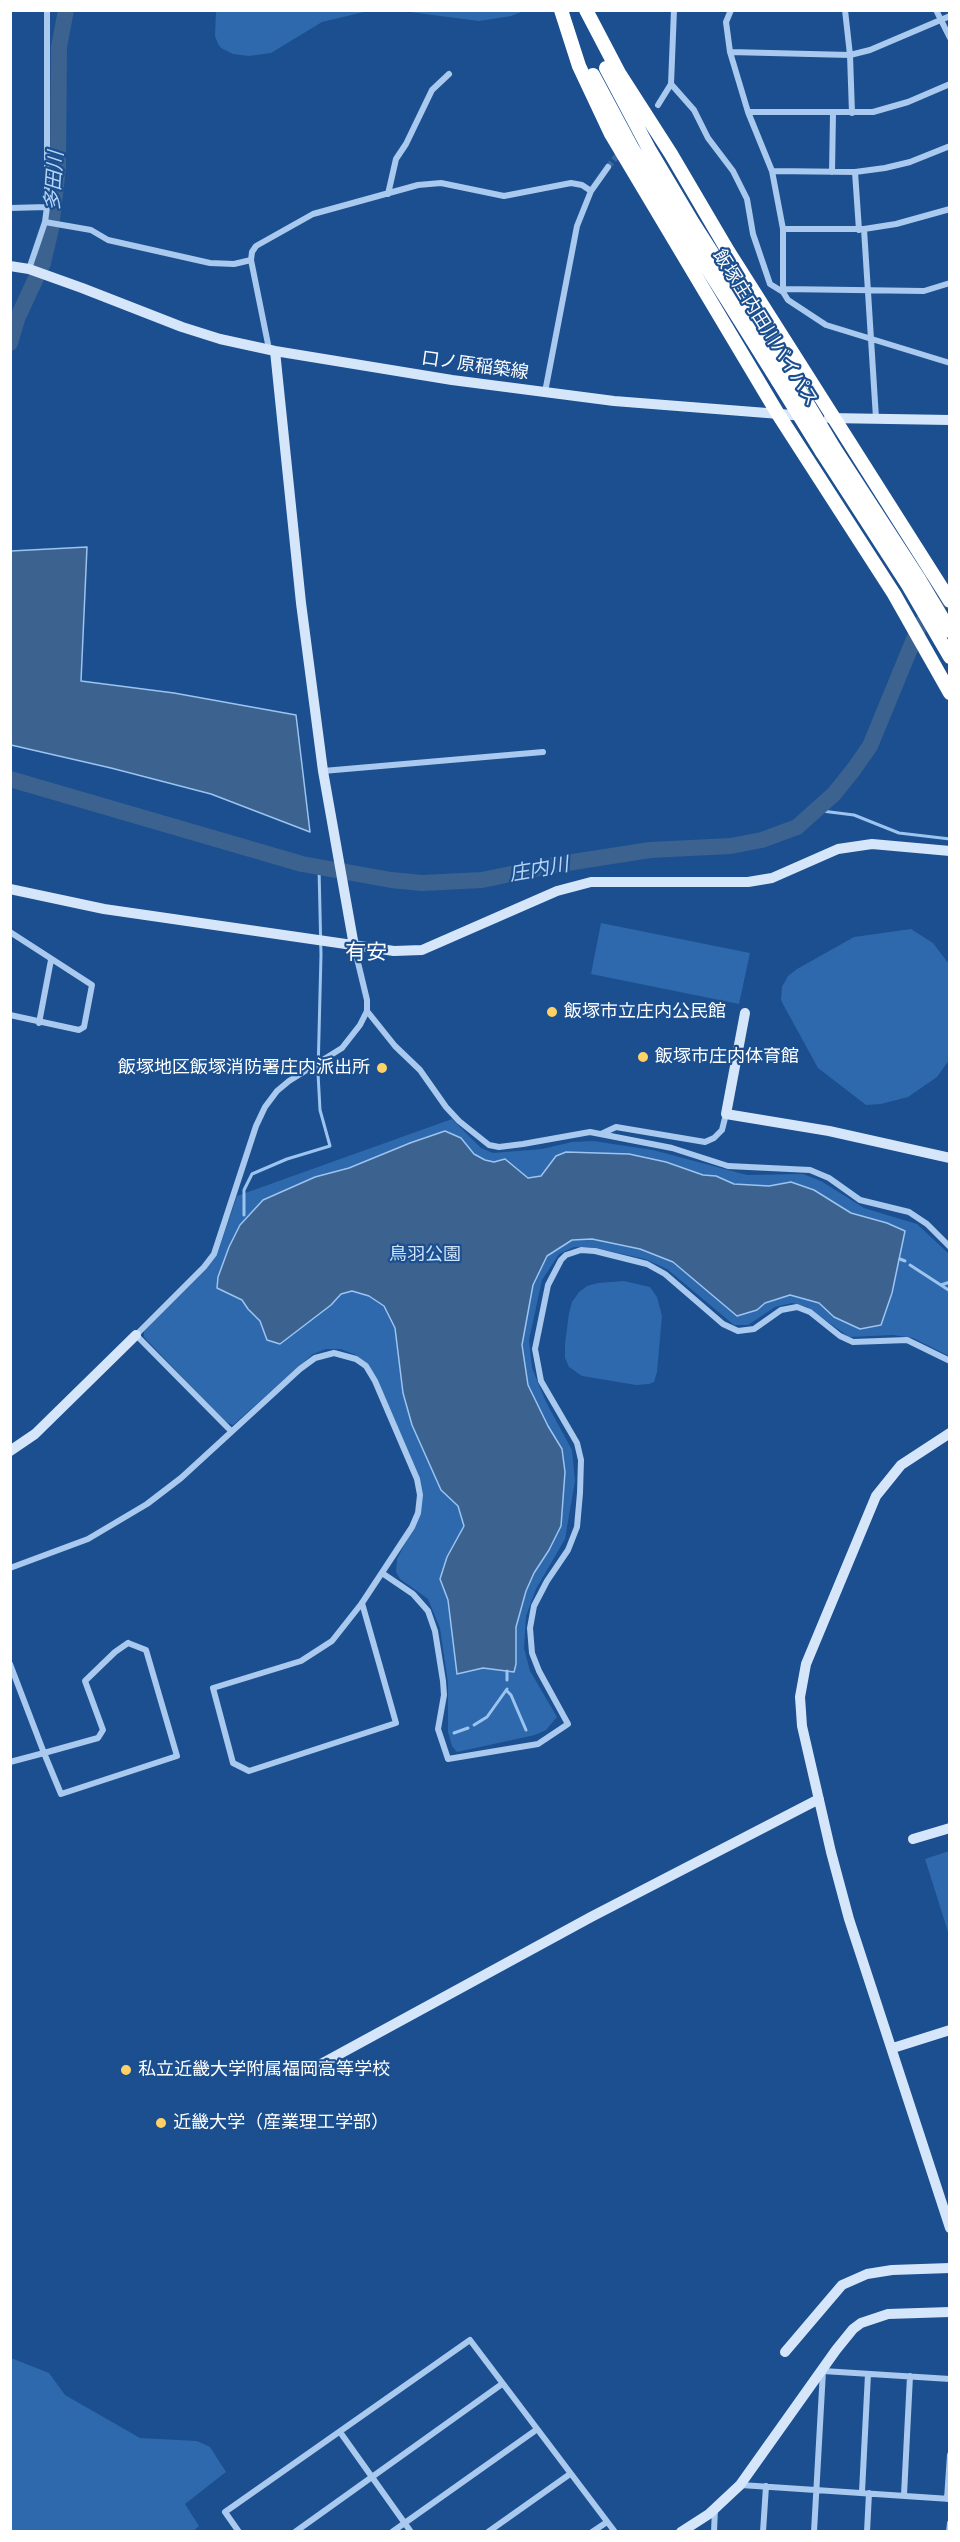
<!DOCTYPE html>
<meta charset="utf-8">
<style>
body{margin:0}
#map{position:relative;width:960px;height:2542px;overflow:hidden;background:#1b4f8f;font-family:"Fira Sans",sans-serif}
canvas{display:block}
.frame{position:absolute;inset:0;border:12px solid #fff;pointer-events:none}
</style>
<div id="map">
<canvas width="960" height="2542"></canvas>
<div class="frame"></div>
</div>
<script>
const g = document.querySelector('canvas').getContext('2d');
g.lineJoin = 'round';
function fill(path, color) { g.fillStyle = color; g.fill(path, 'evenodd'); }
const shape = rows => new Path2D(rows.map(r => 'M' + r).join(''));
function strokePath(path, color, width, dash) { g.strokeStyle = color; g.lineWidth = width; g.lineCap = dash ? 'butt' : 'round'; g.setLineDash(dash || []); g.stroke(path); }
function label(font, color, halo, rows, align = 'center') {
  g.font = font + ' "Fira Sans","Noto Sans JP",sans-serif'; g.lineWidth = 4.5; g.setLineDash([]); g.textBaseline = 'middle'; g.strokeStyle = halo; g.fillStyle = color; for (const [text, x, y, turn = 0] of rows) {
    g.save(); g.translate(x, y); g.rotate((+turn || 0) * Math.PI / 180); g.textAlign = isNaN(turn) ? turn : align; if (halo) g.strokeText(text, 0, 0); g.fillText(text, 0, 0); g.restore();
  }
}
fill(shape([
 [216,11,216,10,368,11,322,22,271,53,249,56,233,54,221,48,218,44,215,36],
 [402,11,524,11,511,16,479,21],
 [601,923,750,953,739,1004,591,974],
 [911,929,933,943,949,964,949,1060,937,1077,908,1097,881,1104,866,1105,818,1068,784,1006,781,1000,782,987,788,976,797,969,854,937],
 [452,1119,481,1148,493,1153,542,1149,572,1142,593,1141,653,1150,747,1175,803,1174,821,1181,864,1208,917,1224,949,1254,949,1356,913,1338,893,1335,849,1337,807,1307,792,1303,775,1307,748,1325,734,1325,667,1269,645,1259,591,1247,574,1247,559,1254,542,1280,529,1340,532,1368,546,1402,572,1450,575,1481,565,1539,536,1589,526,1616,524,1648,530,1671,557,1717,546,1730,535,1735,457,1752,452,1746,448,1732,448,1683,440,1628,428,1599,400,1579,396,1572,397,1559,420,1515,421,1487,367,1365,356,1355,341,1349,326,1349,313,1354,233,1425,224,1421,144,1337,144,1331,217,1255,237,1196],
 [624,1281,650,1287,657,1297,662,1316,657,1372,654,1382,649,1384,636,1385,582,1376,569,1367,565,1358,565,1344,569,1313,572,1302,579,1292,587,1286,598,1283],
 [949,1851,950,1851,949,1935,925,1859],
 [11,2358,49,2373,65,2395,140,2438,197,2441,210,2447,226,2472,185,2504,199,2526,192,2532,11,2531]
]), '#2e69ad');
const water = shape([
 [87,547,81,681,174,693,296,715,310,832,211,794,111,768,11,745,11,551,87,547],
 [445,1131,461,1138,474,1154,485,1160,494,1162,505,1159,528,1178,541,1176,556,1156,566,1152,629,1154,666,1162,703,1175,716,1176,734,1184,769,1186,791,1182,814,1190,851,1213,887,1223,905,1231,892,1293,881,1325,860,1329,834,1317,819,1303,790,1295,765,1303,757,1310,737,1316,673,1262,640,1249,592,1239,572,1240,547,1256,533,1285,522,1345,528,1385,548,1426,562,1449,565,1472,561,1526,549,1550,534,1573,526,1591,516,1627,516,1664,514,1672,483,1668,457,1674,448,1600,440,1579,447,1557,464,1526,458,1506,441,1490,412,1425,403,1393,395,1328,384,1306,369,1296,352,1291,341,1294,331,1305,280,1344,267,1340,260,1321,248,1309,242,1300,217,1288,218,1277,229,1247,240,1225,263,1200,315,1177,349,1168,410,1143,445,1131]
]);
fill(water, '#3c6290');
strokePath(water, '#9cc4f0', 1.5);
strokePath(shape([
 [814,810,854,815,899,833,950,839],
 [244,1215,244,1190,252,1174,287,1159,330,1146,320,1110,318,1073,321,955,319,868],
 [900,1259,905,1261],
 [910,1265,950,1291],
 [941,1285,950,1282],
 [507,1671,507,1680],
 [507,1691,511,1695,526,1730],
 [474,1725,487,1717,507,1689],
 [454,1733,468,1728]
]), '#9cc4f0', 3);
strokePath(shape([
 [10,343,17,319,43,263,51,229,58,168,59,47,66,10],
 [10,779,302,864,391,880,422,883,482,880,554,865,650,850,731,846,762,840,797,827,834,794,854,769,870,746,919,627,928,615,938,606]
]), '#3c6290', 16);
strokePath(shape([
 [608,167,621,151]
]), '#3d69a0', 6, [6, 3]);
strokePath(shape([
 [731,10,726,22,730,52,748,112,772,171,783,229,783,292],
 [845,10,850,55,852,113],
 [936,10,950,38],
 [730,52,850,55,870,50,950,16],
 [671,84,694,110,708,138,733,171,747,199,753,234,770,284,783,292,788,300,826,325,950,363],
 [658,105,671,84,674,10],
 [748,112,873,112,908,102,950,84],
 [772,171,855,172,885,168,910,162,950,146],
 [832,172,833,113],
 [855,172,859,230],
 [388,194,396,159,406,144,432,90,449,74],
 [10,208,47,207],
 [45,222,91,230,108,240,210,263,234,264,251,260],
 [783,229,864,229,896,224,950,209],
 [864,229,876,418],
 [29,269,45,222,47,207,47,10],
 [783,289,924,291,950,283],
 [269,349,251,260,252,252,256,246,313,214,418,185,441,183,504,196,571,183,582,185,591,191],
 [545,392,577,226,591,191,608,167],
 [323,771,543,752],
 [10,932,92,985,84,1027,79,1030,10,1015],
 [367,1011,395,1046,420,1070,446,1107,459,1121,489,1145,499,1147,523,1144,590,1132,672,1148,728,1166,810,1170,829,1178,860,1200,909,1212,927,1224,950,1247],
 [39,1023,51,960],
 [601,1134,616,1127,705,1142,714,1138,722,1130,726,1114],
 [231,1431,136,1335,204,1267,214,1254,256,1126,265,1107,277,1091,289,1081,342,1048,360,1025,367,1011,367,1000,354,946],
 [10,1568,88,1539,147,1504,181,1478,300,1369,315,1358,334,1353,356,1359,366,1366,375,1381,417,1479,420,1495,418,1513,412,1527,362,1603],
 [382,1573,413,1594,428,1611,435,1631,443,1681,444,1695,438,1729,448,1759,538,1744,568,1724,539,1671,532,1653,530,1628,534,1606,547,1581,568,1550,577,1527,580,1493,581,1460,577,1443,541,1381,535,1349,548,1285,561,1260,566,1255,581,1250,595,1251,647,1264,665,1274,723,1324,738,1331,754,1329,781,1310,797,1307,810,1312,840,1336,853,1342,907,1340,950,1361],
 [362,1603,396,1723,249,1771,233,1763,213,1688,301,1661,332,1641,362,1603],
 [128,1643,146,1650,177,1756,61,1794,44,1753,98,1738,103,1730,85,1681,115,1652,128,1643],
 [10,1664,44,1753,10,1762],
 [340,2432,411,2532],
 [741,2485,950,2499],
 [862,2492,868,2374],
 [904,2495,910,2376],
 [947,2499,950,2455],
 [239,2532,225,2512,470,2340,615,2532],
 [295,2532,502,2384],
 [392,2532,536,2430],
 [488,2532,570,2474],
 [592,2532,607,2522],
 [714,2532,715,2508],
 [763,2532,766,2486],
 [814,2532,823,2371,950,2379],
 [867,2532,869,2493],
 [949,2532,950,2523]
]), '#a9c9ee', 6);
strokePath(shape([
 [10,266,29,269,82,288,182,327,220,339,275,351,452,380,614,401,805,416],
 [275,351,301,603,323,771,354,946],
 [829,418,950,420],
 [10,889,104,909,394,951,422,950,557,891,591,882,748,882,772,878,838,849,872,844,950,851],
 [745,1013,726,1114,829,1131,950,1158],
 [950,1433,901,1465,876,1496,806,1664,800,1697,802,1726,831,1852,849,1919,950,2228],
 [10,1451,35,1434,136,1335],
 [913,1839,950,1828],
 [893,2048,950,2030],
 [312,2069,591,1917,819,1799],
 [785,2352,842,2285,867,2274,892,2270,950,2268],
 [681,2532,709,2514,740,2485,836,2350,853,2329,861,2323,888,2314,950,2312]
]), '#d6e6fa', 10);
strokePath(shape([
 [561,10,579,66,611,134,778,414,894,594,950,693],
 [586,10,619,73,671,154,728,251,950,601],
 [606,68,649,149,693,223,794,381],
 [593,75,632,148,778,381],
 [834,448,919,579,950,631],
 [822,452,908,585,950,657]
]), '#fff', 14);
strokePath(shape([
 [778,381,822,452],
 [794,381,834,448]
]), '#fff', 14);
for (const [x, y, r, color] of [
 [552,1012,6,"#ffd166"],
 [643,1057,6,"#ffd166"],
 [382,1068,6,"#ffd166"],
 [126,2070,6,"#ffd166"],
 [161,2123,6,"#ffd166"]
]) { const dot = new Path2D(); dot.arc(x, y, r, 0, 2 * Math.PI); g.fillStyle = color; g.fill(dot); strokePath(dot, '#1b4f8f', 2); }
label('18px', '#fff', '#1b4f8f', [
 ["飯塚庄内田川バイパス",765,328,58],
 ["口ノ原稲築線",475,366,8]
]);
label('18px', '#fff', '#1b4f8f', [
 ["飯塚市立庄内公民館",564,1012],
 ["飯塚市庄内体育館",655,1057],
 ["飯塚地区飯塚消防署庄内派出所",370,1068,"right"],
 ["私立近畿大学附属福岡高等学校",138,2070],
 ["近畿大学（産業理工学部）",173,2123]
], 'left');
label('18px', '#cfe3fa', '#1b4f8f', [
 ["鳥羽公園",425,1255]
]);
label('italic 20px', '#b5d3f5', '#1b4f8f', [
 ["多田川",55,181,-86],
 ["庄内川",539,870,-10]
]);
label('21px', '#fff', '#1b4f8f', [
 ["有安",366,953]
]);
</script>
